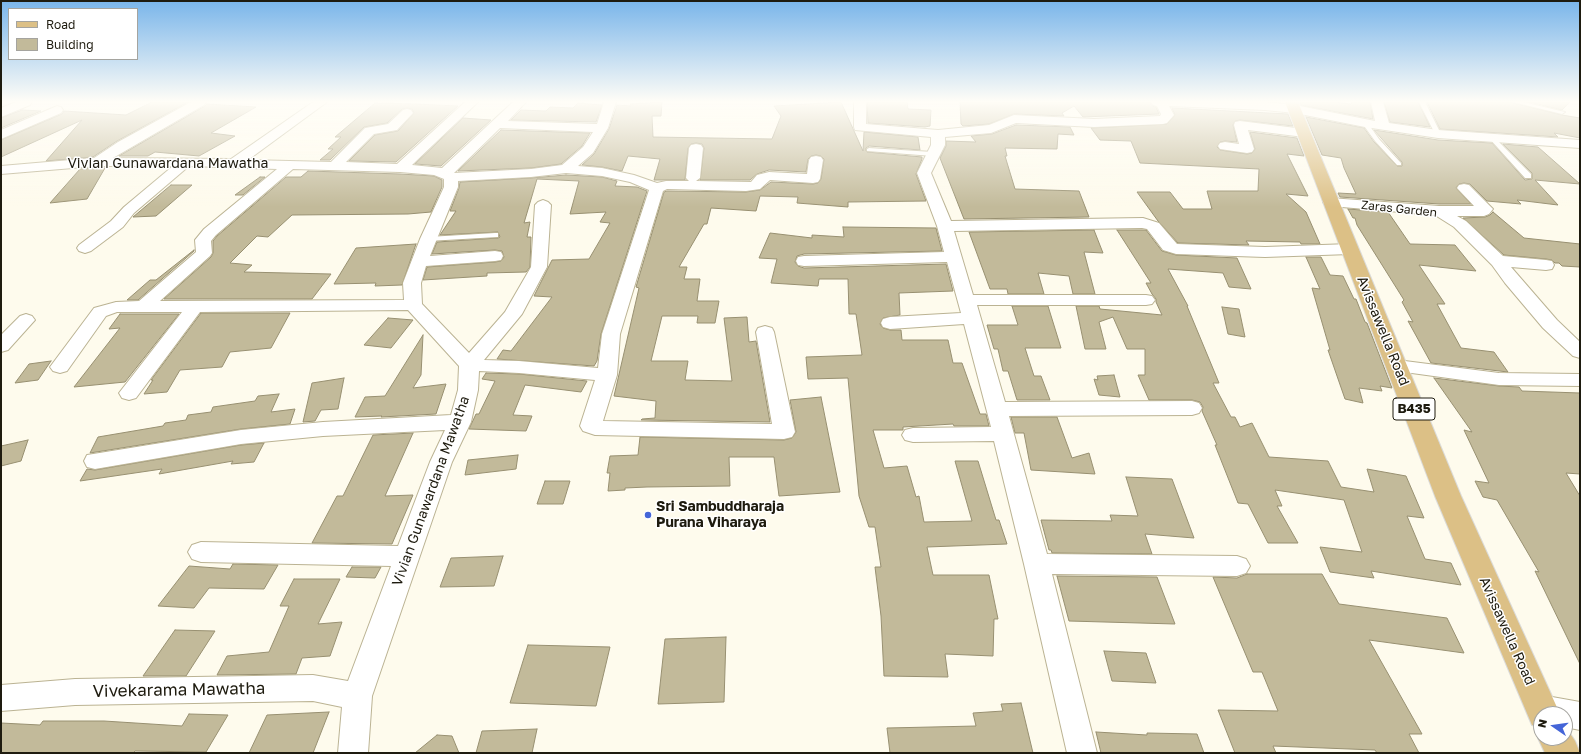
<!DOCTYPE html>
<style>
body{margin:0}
#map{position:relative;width:1581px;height:754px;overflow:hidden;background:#fefbed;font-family:"Golos Text",sans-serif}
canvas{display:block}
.frame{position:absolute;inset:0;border:2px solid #1e1b0f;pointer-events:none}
.legend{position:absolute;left:8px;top:8px;width:130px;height:52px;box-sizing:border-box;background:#fff;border:1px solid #a5a49f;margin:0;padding:5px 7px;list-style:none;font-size:12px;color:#1e1b0f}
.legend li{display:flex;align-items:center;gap:8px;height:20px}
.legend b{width:20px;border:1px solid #a5a49f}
.north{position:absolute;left:1533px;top:706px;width:40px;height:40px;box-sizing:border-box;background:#fff;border:1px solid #a5a49f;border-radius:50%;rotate:283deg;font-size:11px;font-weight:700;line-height:16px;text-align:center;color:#1e1b0f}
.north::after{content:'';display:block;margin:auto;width:14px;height:18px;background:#4465d8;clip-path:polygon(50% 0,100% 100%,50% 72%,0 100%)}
</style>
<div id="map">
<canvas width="1581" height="754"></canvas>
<div class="frame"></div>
<ul class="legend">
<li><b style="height:5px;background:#dcc086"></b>Road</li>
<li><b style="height:11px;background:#c2ba9a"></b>Building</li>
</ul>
<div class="north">N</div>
</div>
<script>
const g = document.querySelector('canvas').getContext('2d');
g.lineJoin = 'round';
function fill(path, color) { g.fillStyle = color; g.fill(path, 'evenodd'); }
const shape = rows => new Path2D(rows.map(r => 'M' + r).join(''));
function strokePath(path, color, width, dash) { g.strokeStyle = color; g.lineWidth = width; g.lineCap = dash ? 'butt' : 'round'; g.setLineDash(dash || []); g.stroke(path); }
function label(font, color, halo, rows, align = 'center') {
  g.font = font + ' "Golos Text",sans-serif'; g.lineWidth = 3; g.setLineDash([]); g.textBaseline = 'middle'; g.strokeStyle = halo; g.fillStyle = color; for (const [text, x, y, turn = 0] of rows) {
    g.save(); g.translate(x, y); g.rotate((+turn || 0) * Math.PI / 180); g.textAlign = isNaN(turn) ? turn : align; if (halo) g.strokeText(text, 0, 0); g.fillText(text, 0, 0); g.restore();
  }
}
const building = shape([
 [152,102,188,102,117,141,93,157,46,161,82,120,1,157,1,140,62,114,64,111,126,115,152,102],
 [662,102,661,116,652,116,653,137,772,139,781,116,774,106,841,102,863,151,864,132,918,137,920,150,869,146,866,148,866,151,867,152,922,157,922,159,916,174,926,201,848,202,848,207,797,203,798,197,760,196,756,211,711,208,707,224,704,224,679,267,687,267,684,279,700,279,697,301,719,301,715,323,697,323,698,316,662,316,651,361,688,361,685,380,732,381,724,318,747,317,749,342,756,341,770,422,641,420,642,419,655,418,656,401,614,396,639,288,636,287,664,192,667,191,746,192,760,190,771,182,813,184,818,183,821,179,824,159,821,156,816,155,811,156,808,159,806,172,769,170,757,174,750,180,700,180,704,148,702,144,696,143,691,144,688,148,685,180,654,180,660,159,628,156,622,171,602,167,582,165,594,154,609,129,617,105,631,106,630,104,662,102],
 [867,102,907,102,908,109,931,110,930,126,925,127,868,123,867,102],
 [960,102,1150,102,1152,106,1156,107,1159,114,1083,117,1074,106,1062,113,1064,116,1014,114,989,124,963,126,961,124,960,102],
 [1300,102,1333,102,1351,104,1352,102,1370,102,1373,119,1301,105,1300,102],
 [1384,102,1418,102,1430,127,1390,122,1384,102],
 [1427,102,1512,102,1513,103,1562,115,1580,118,1580,138,1554,133,1558,137,1440,129,1427,102],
 [1529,102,1570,102,1562,110,1529,102],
 [375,103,417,104,458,106,396,162,349,161,375,135,398,131,414,113,412,109,407,108,402,109,387,123,364,127,330,160,320,160,333,149,328,149,341,137,335,137,375,103],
 [578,103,602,105,596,122,511,120,521,110,546,111,550,107,573,108,578,103],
 [207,104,256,107,211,133,235,136,199,156,155,152,148,156,119,156,205,106,207,104],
 [1172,108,1288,114,1293,126,1240,120,1235,121,1233,125,1237,142,1225,141,1220,142,1217,147,1220,150,1247,154,1252,153,1255,149,1250,132,1297,138,1304,156,1287,154,1308,196,1286,194,1306,212,1320,244,1301,244,1300,242,1246,241,1249,245,1178,243,1158,221,1137,192,1170,192,1183,209,1212,209,1207,191,1258,191,1259,169,1140,163,1131,141,1100,140,1091,128,1167,124,1175,115,1172,108],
 [22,110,41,111,1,128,1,118,22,110],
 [1306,117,1364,128,1374,142,1397,166,1402,166,1402,162,1374,130,1438,140,1492,143,1525,180,1532,179,1532,173,1503,144,1538,147,1580,184,1535,180,1558,205,1517,200,1521,204,1487,201,1470,184,1464,183,1459,184,1456,188,1471,204,1439,204,1340,197,1338,193,1356,194,1344,168,1341,158,1322,155,1306,117],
 [463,118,491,120,441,166,415,164,463,118],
 [1016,125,1070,127,1074,135,1058,134,1057,149,1005,148,1007,156,1005,156,1015,189,1079,191,1089,217,964,219,940,158,946,146,946,141,976,142,971,136,992,134,1016,125],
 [501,130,590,133,582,146,561,164,531,168,458,171,501,130],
 [105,168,87,199,50,203,80,169,105,168],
 [308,171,400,174,434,176,442,180,442,187,431,212,408,214,292,215,268,237,257,236,230,263,252,265,244,272,331,274,312,299,164,299,211,257,213,253,213,241,217,236,286,177,301,177,308,171],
 [566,175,602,177,617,181,615,186,637,187,647,191,601,334,597,361,594,366,497,359,503,350,511,351,552,297,534,296,552,260,589,259,610,223,600,222,606,212,570,214,579,181,537,179,524,223,530,222,527,237,531,237,530,267,526,272,487,273,487,276,423,280,427,267,495,262,501,261,504,257,502,251,495,250,432,254,437,242,498,238,500,237,498,232,440,235,456,211,450,211,459,188,460,182,531,178,566,175],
 [260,177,265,177,243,195,235,195,260,177],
 [171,185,192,185,156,216,133,217,171,185],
 [1348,209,1388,212,1410,244,1455,245,1476,271,1419,265,1445,304,1437,304,1461,348,1494,352,1508,372,1431,363,1408,321,1413,322,1402,302,1404,300,1357,225,1355,218,1353,218,1348,209],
 [1493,212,1524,238,1580,244,1580,267,1562,266,1559,263,1555,263,1552,260,1546,259,1504,255,1463,218,1485,217,1490,215,1493,212],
 [843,227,936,228,942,251,804,254,797,256,795,262,798,266,804,268,946,264,953,291,899,293,900,315,883,318,880,324,883,328,890,330,901,330,902,340,948,340,953,363,962,363,980,414,986,414,989,426,954,426,953,424,903,427,903,430,873,430,884,468,907,466,916,497,919,496,924,522,972,521,955,461,978,461,996,520,999,520,1007,544,927,547,933,575,989,575,998,619,994,619,993,656,945,654,948,677,884,676,881,616,875,567,881,567,875,527,869,527,859,496,848,378,808,379,806,357,862,355,856,314,849,314,848,279,819,279,818,286,771,283,777,259,759,258,770,233,812,238,812,235,844,237,843,227],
 [1094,230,1103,253,1084,252,1095,294,1073,294,1069,276,1038,273,1044,294,1008,294,1007,289,990,289,969,232,1094,230],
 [1117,230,1146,230,1162,251,1176,255,1237,258,1251,289,1229,287,1223,273,1168,269,1188,306,1187,306,1219,383,1213,383,1231,417,1235,417,1240,427,1252,423,1269,457,1328,461,1341,487,1374,492,1367,469,1406,476,1424,518,1407,516,1425,559,1451,563,1461,585,1371,571,1374,578,1330,572,1320,547,1362,552,1344,500,1275,490,1282,506,1277,506,1298,543,1268,543,1248,504,1238,503,1215,445,1217,445,1202,411,1203,407,1200,402,1192,400,1149,400,1138,375,1145,375,1145,349,1127,349,1113,317,1099,322,1106,349,1085,349,1076,306,1099,306,1100,309,1162,315,1156,302,1156,299,1152,294,1146,283,1151,283,1117,230],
 [416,244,402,285,375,286,376,283,334,284,356,248,416,244],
 [194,250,194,251,138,300,127,300,150,280,156,280,194,250],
 [1306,257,1321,257,1330,275,1343,276,1354,299,1356,299,1365,322,1367,323,1392,388,1380,386,1382,391,1359,388,1363,403,1345,399,1328,350,1330,350,1312,288,1320,289,1306,257],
 [1012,306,1048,306,1061,348,1025,348,1034,376,1041,376,1050,400,1017,400,1008,371,1003,371,998,349,994,349,987,325,1018,325,1012,306],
 [1222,307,1239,309,1245,337,1228,334,1222,307],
 [201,313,290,313,271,348,230,352,222,367,180,370,167,392,144,394,153,380,151,380,201,313],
 [120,314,179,314,125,382,74,387,120,328,109,329,120,314],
 [388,318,413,320,391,348,364,345,388,318],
 [423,335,421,375,413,388,446,384,436,414,381,417,382,416,355,417,365,397,385,396,423,335],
 [51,361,38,380,15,383,29,364,51,361],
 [486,373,519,374,587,381,581,392,525,385,513,415,532,416,526,431,469,429,476,414,479,414,495,381,482,379,486,373],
 [1114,375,1120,397,1099,395,1094,379,1098,380,1097,376,1114,375],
 [344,378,338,409,321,410,315,421,303,422,312,383,344,378],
 [1434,378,1499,386,1519,387,1522,391,1580,393,1580,474,1566,473,1580,496,1580,664,1535,571,1539,572,1497,500,1483,497,1475,481,1489,483,1464,430,1472,432,1434,378],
 [279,394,271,412,295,409,290,424,241,429,90,453,98,437,163,426,165,423,186,420,188,415,211,412,213,407,255,401,258,396,279,394],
 [821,397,840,492,779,496,774,457,729,457,730,486,647,487,625,488,625,490,608,491,610,473,607,473,610,456,638,455,640,437,784,440,792,438,796,432,790,400,821,397],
 [1011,417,1057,417,1072,458,1089,453,1095,474,1031,470,1024,433,1015,433,1011,417],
 [413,433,385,496,413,495,392,544,312,543,337,496,343,496,373,435,413,433],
 [28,440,21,461,1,466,1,446,28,440],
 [264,443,254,462,231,464,233,461,159,474,162,469,80,481,87,469,95,470,241,445,264,443],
 [518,455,516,469,465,475,468,460,518,455],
 [1126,477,1172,479,1194,538,1145,534,1152,554,1052,553,1051,550,1049,550,1041,520,1112,521,1110,515,1138,516,1126,477],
 [545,481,570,481,563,504,537,504,545,481],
 [503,556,494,586,440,587,451,558,503,556],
 [233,564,278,565,264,589,209,588,194,608,158,606,189,566,230,569,233,564],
 [352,567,381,567,375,578,346,577,352,567],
 [1247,574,1322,574,1339,604,1447,618,1464,653,1369,640,1422,734,1409,734,1419,753,1377,753,1375,750,1273,746,1276,753,1235,753,1218,710,1278,711,1262,672,1253,672,1213,577,1237,578,1247,574],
 [1057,576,1157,577,1175,624,1069,621,1057,576],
 [294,579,340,579,318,624,342,622,330,656,302,658,296,674,217,675,227,656,269,652,289,606,280,606,294,579],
 [175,630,215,631,186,676,143,676,175,630],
 [726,637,724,702,658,704,665,639,726,637],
 [528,645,610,647,596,706,510,703,528,645],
 [1104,651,1146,653,1156,683,1112,681,1104,651],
 [1021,703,1033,753,890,753,887,728,976,726,973,713,1003,711,1001,704,1021,703],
 [329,712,313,753,249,753,267,715,329,712],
 [189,714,228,715,206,752,135,751,133,753,1,753,1,723,40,725,43,721,104,721,182,726,189,714],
 [537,729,532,753,476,753,482,731,537,729],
 [1096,732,1147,735,1147,733,1197,734,1204,753,1101,753,1096,732],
 [437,735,452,736,459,753,415,753,437,735]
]);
fill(building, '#c2ba9a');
strokePath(building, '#989071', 1);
const service = shape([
 [1419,102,1425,102,1441,134,1440,135,1435,134,1419,102],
 [1513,102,1523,102,1565,112,1562,114,1513,102],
 [1363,122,1367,122,1379,139,1401,163,1401,165,1397,165,1375,141,1362,123,1363,122],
 [1489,136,1493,136,1531,174,1531,178,1525,178,1489,138,1489,136],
 [869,148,933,152,936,154,933,156,867,151,867,149,869,148],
 [495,233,498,233,498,237,428,241,424,239,428,237,495,233]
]);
const minor = shape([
 [16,102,32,102,30,105,1,117,1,108,16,102],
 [191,102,206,102,204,105,113,158,231,159,313,102,327,102,248,160,331,162,365,128,388,124,403,110,407,109,411,110,413,113,397,130,374,134,346,162,397,164,465,102,478,102,412,165,442,168,513,102,526,102,508,121,597,124,604,102,616,102,608,128,593,153,578,166,602,168,634,175,657,183,666,181,689,181,686,178,689,148,691,145,696,144,701,145,703,148,700,178,696,181,751,182,757,175,769,172,807,174,809,160,811,157,816,156,821,157,823,160,820,179,818,182,813,183,770,180,760,189,746,191,667,189,663,191,620,334,617,375,603,421,772,424,756,332,758,328,765,326,772,328,774,332,795,432,792,437,784,439,595,435,583,431,580,426,595,380,519,373,479,371,478,390,471,422,452,462,372,696,368,753,338,753,342,707,313,701,75,705,1,711,1,685,75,679,313,675,348,681,391,566,201,562,192,559,188,552,192,545,201,542,398,546,430,462,445,430,323,436,241,444,95,469,87,467,84,461,87,455,241,430,323,422,451,415,458,390,459,366,408,310,200,312,136,398,129,400,122,398,119,393,182,312,117,312,106,316,67,371,60,373,53,371,50,367,94,308,116,302,139,301,196,252,195,240,204,229,277,169,189,166,134,213,123,227,91,251,85,253,79,251,77,248,79,245,111,221,124,207,173,166,97,166,1,174,1,166,94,158,118,142,191,102],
 [500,128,593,132,583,147,562,165,531,169,454,173,500,128],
 [293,169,400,172,434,175,444,179,444,187,420,239,403,283,404,300,160,301,210,256,212,253,211,241,216,235,293,169],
 [566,173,602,176,630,182,649,190,602,334,598,368,519,361,484,360,522,314,547,267,551,205,548,202,543,200,538,202,535,205,531,267,505,312,469,353,422,304,421,283,426,266,495,261,501,260,503,256,501,252,495,251,430,256,458,187,458,181,531,177,566,173],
 [854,102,866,102,866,124,938,130,989,125,1014,115,1094,119,1160,116,1161,114,1157,106,1153,105,1151,102,1265,102,1295,105,1375,121,1371,102,1383,102,1389,123,1438,130,1580,140,1580,148,1438,138,1365,127,1295,113,1265,110,1169,106,1174,115,1167,123,1163,124,1094,127,1016,123,991,133,945,137,945,145,931,173,951,221,1143,218,1159,223,1177,244,1265,247,1350,244,1356,246,1358,249,1356,252,1350,254,1265,257,1176,254,1163,250,1147,229,1142,228,954,231,973,295,1146,295,1152,296,1155,300,1152,304,1146,305,977,305,1005,402,1192,401,1199,403,1202,408,1199,413,1192,415,1009,416,1047,554,1237,556,1246,559,1250,566,1246,573,1237,576,1052,574,1097,753,1067,753,1024,564,994,441,913,442,905,440,902,435,905,430,913,428,991,427,964,324,890,329,883,327,881,323,883,319,890,317,961,313,947,262,804,266,798,265,796,261,798,257,804,256,944,252,937,226,917,173,931,145,931,137,855,130,854,127,854,102],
 [57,106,61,107,63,110,61,113,1,139,1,130,57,106],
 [1240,121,1304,129,1309,130,1310,133,1309,136,1304,137,1248,130,1254,149,1252,152,1247,153,1220,149,1218,146,1220,143,1225,142,1239,144,1234,125,1235,122,1240,121],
 [1464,184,1469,185,1493,209,1489,214,1484,216,1457,216,1466,221,1503,256,1546,260,1552,261,1554,265,1552,269,1546,270,1511,267,1557,320,1580,342,1580,358,1573,356,1543,328,1505,283,1492,265,1454,227,1435,215,1330,206,1325,205,1323,202,1325,199,1330,198,1439,206,1474,206,1457,188,1459,185,1464,184],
 [26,314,32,316,35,320,8,350,1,352,1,335,20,316,26,314],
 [1397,360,1499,373,1580,374,1580,386,1499,385,1390,370,1387,366,1390,362,1397,360],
 [1541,695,1580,702,1580,730,1565,727,1565,714,1541,714,1541,723,1531,719,1526,709,1531,699,1541,695]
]);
const primary = shape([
 [1285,102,1298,102,1461,496,1560,714,1541,714,1541,728,1532,725,1435,496,1285,102],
 [1565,726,1575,741,1580,753,1545,753,1538,738,1541,732,1541,738,1565,738,1565,726]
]);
strokePath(service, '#bbb393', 2);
strokePath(minor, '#bbb393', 2);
strokePath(primary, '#dbdbd9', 2);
fill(service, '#fff');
fill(minor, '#fff');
fill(primary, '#dcc086');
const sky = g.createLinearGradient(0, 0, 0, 207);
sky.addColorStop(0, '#79b5ea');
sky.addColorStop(0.49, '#fffdf7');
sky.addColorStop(1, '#fffdf700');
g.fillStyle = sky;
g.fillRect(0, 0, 1581, 207);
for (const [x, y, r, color] of [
 [648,515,4,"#4465d8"]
]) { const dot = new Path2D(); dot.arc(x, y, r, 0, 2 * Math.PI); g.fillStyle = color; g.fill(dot); strokePath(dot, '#fff', 1.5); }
label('12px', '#1e1b0f', '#fff', [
 ["Zaras Garden",1399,209,6]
]);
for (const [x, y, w] of [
 [1414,409,42]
]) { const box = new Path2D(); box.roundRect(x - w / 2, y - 11, w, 22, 3); g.fillStyle = '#fff'; g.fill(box); strokePath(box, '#1e1b0f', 1); }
label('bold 13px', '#1e1b0f', null, [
 ["B435",1414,409]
]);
label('14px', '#1e1b0f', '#fff', [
 ["Vivian Gunawardana Mawatha",168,164],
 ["Avissawella Road",1383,331,68],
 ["Vivian Gunawardana Mawatha",431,491,-70],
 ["Avissawella Road",1507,631,66]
]);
label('bold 14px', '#1e1b0f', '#fff', [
 ["Sri Sambuddharaja",656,507],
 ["Purana Viharaya",656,523]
], 'left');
label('17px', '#1e1b0f', '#fff', [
 ["Vivekarama Mawatha",179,690,-1]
]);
</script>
